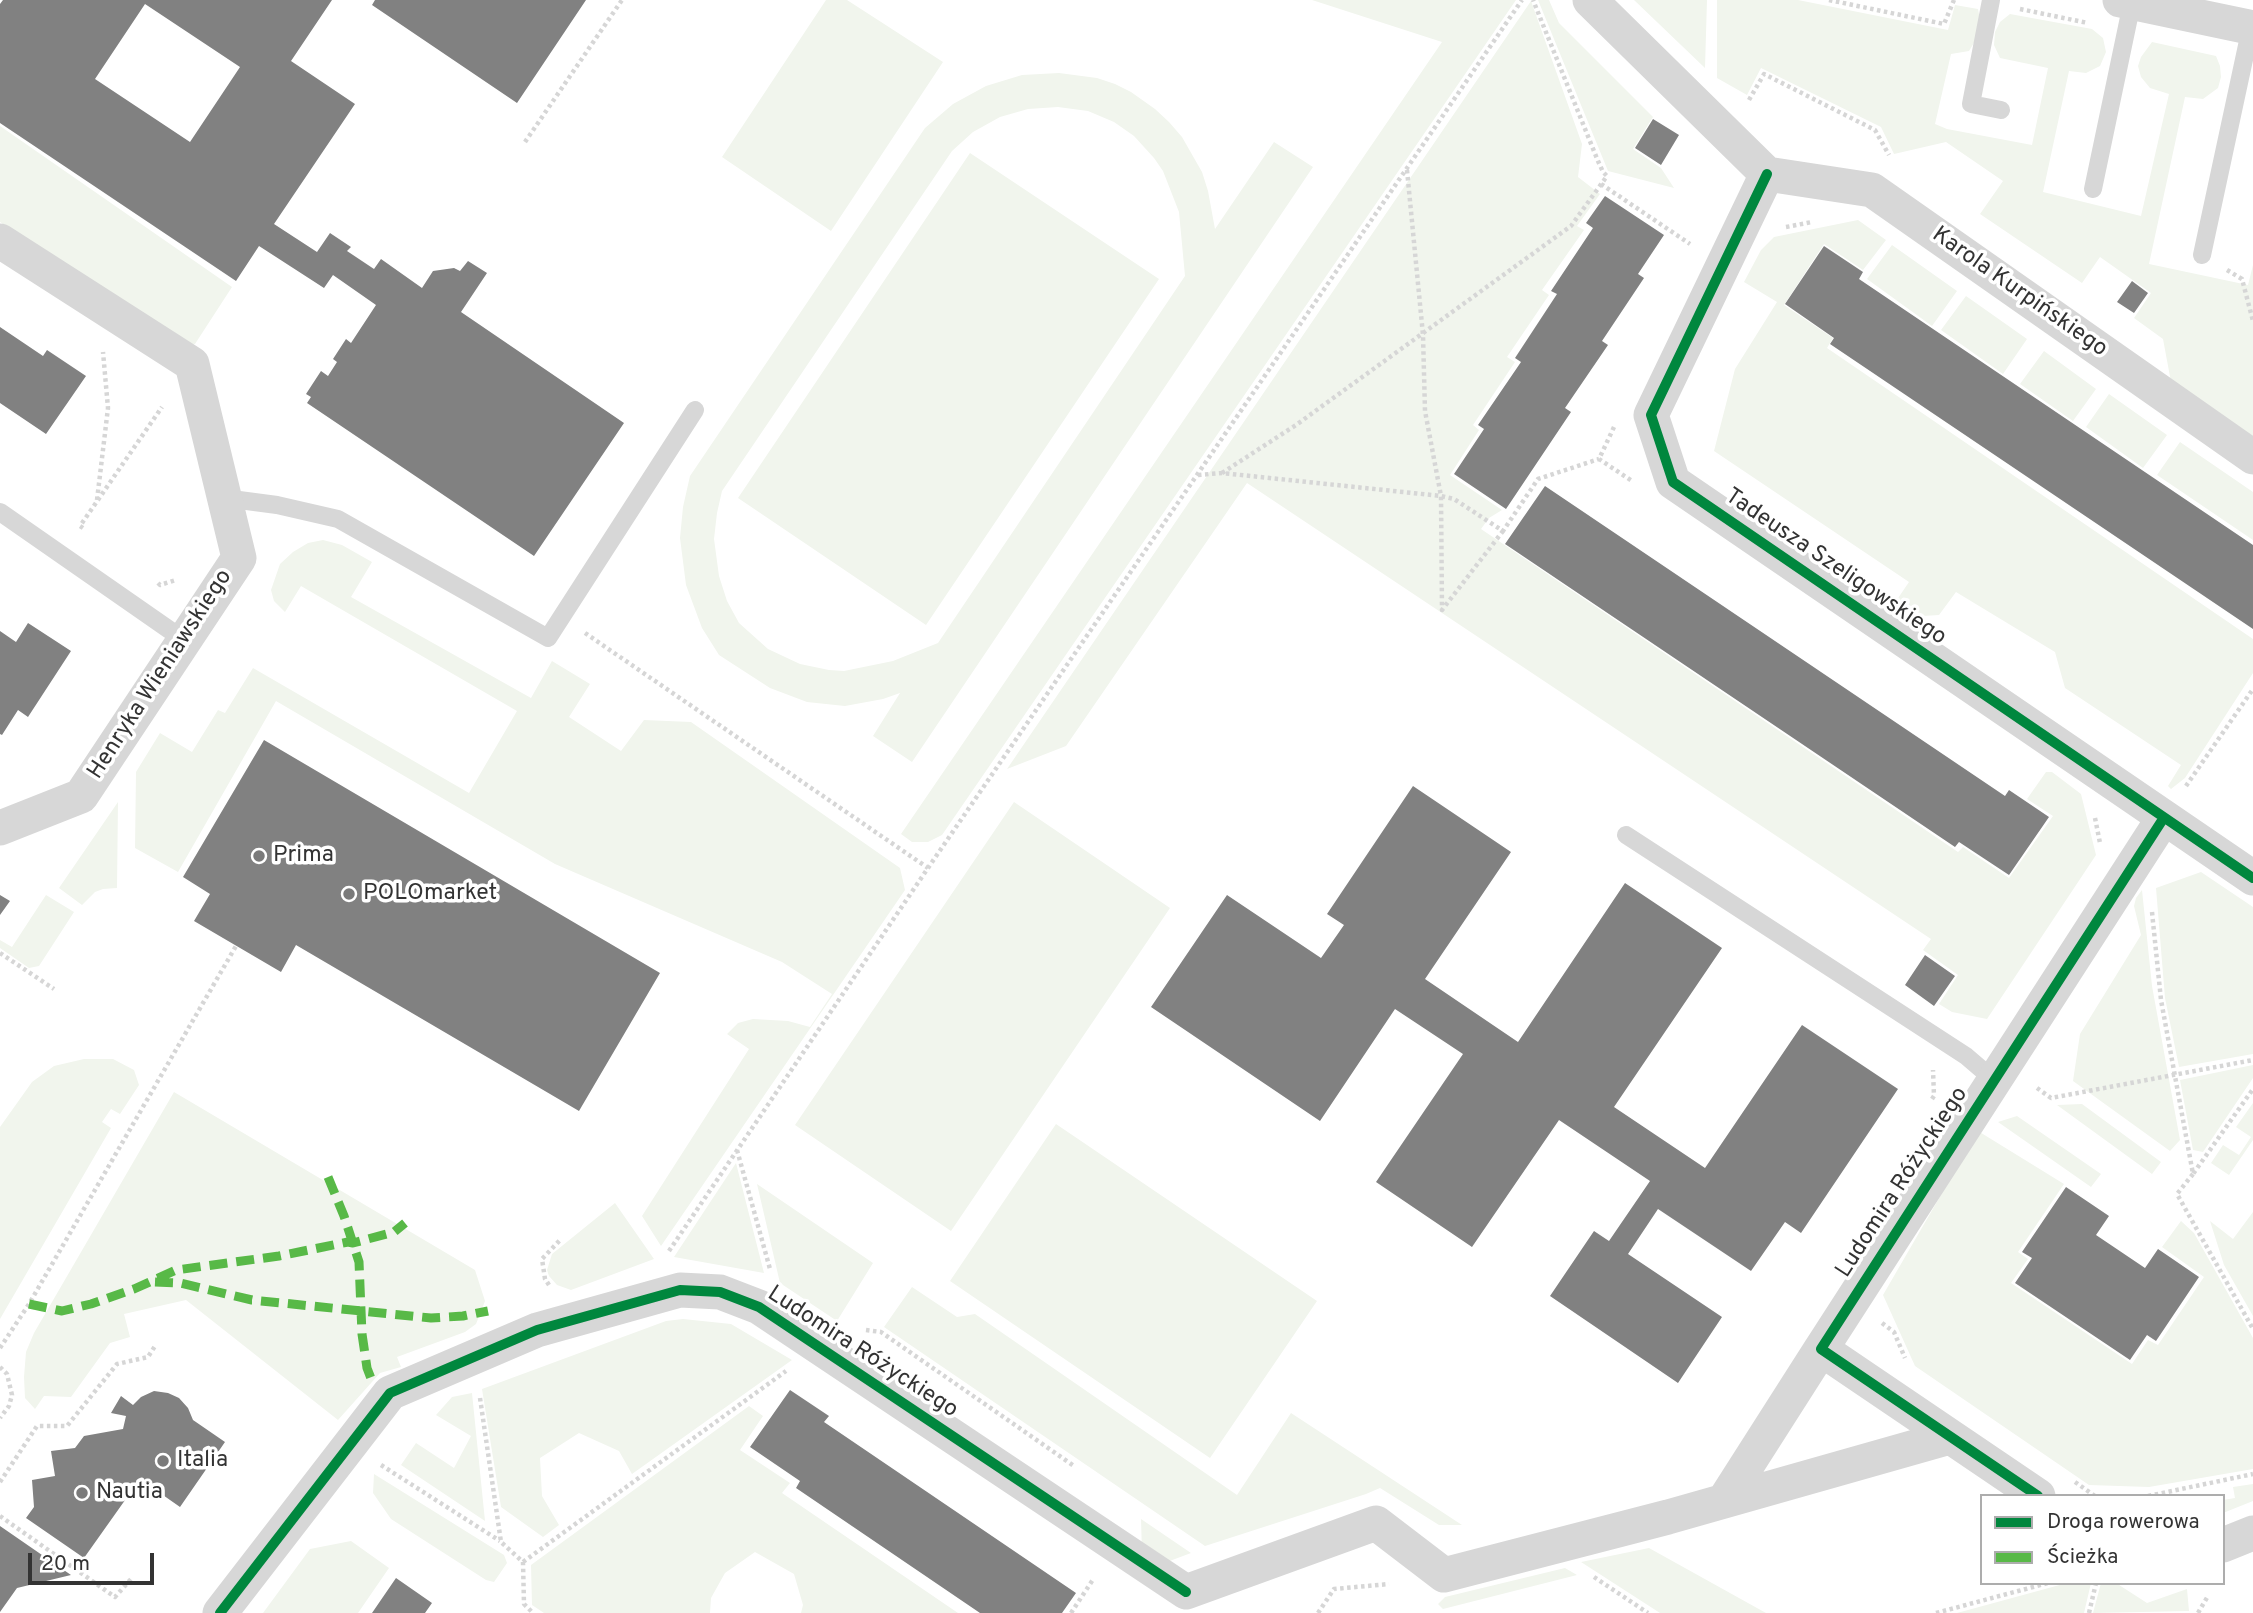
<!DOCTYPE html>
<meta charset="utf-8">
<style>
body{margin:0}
#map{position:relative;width:2253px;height:1613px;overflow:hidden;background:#fff;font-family:Overpass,sans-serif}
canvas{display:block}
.legend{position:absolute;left:1980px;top:1494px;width:245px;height:91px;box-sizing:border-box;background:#fff;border:2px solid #adadad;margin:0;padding:9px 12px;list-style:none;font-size:21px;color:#333}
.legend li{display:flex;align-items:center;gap:14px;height:35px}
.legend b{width:35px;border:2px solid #adadad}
.scale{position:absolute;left:28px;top:1553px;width:126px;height:32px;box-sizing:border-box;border:4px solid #333;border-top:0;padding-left:9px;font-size:21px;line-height:24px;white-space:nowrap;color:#333;-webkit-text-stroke:5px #fff;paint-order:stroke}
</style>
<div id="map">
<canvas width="2253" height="1613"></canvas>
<ul class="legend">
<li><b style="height:9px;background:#00873e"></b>Droga rowerowa</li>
<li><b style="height:9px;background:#58b947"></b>Ścieżka</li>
</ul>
<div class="scale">20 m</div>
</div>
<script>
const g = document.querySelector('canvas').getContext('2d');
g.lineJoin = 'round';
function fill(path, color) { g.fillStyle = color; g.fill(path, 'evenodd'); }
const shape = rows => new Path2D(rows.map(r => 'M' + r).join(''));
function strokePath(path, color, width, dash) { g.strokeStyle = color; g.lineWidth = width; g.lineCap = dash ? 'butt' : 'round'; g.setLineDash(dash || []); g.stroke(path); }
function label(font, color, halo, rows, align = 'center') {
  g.font = font + ' Overpass,sans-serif'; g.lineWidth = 7; g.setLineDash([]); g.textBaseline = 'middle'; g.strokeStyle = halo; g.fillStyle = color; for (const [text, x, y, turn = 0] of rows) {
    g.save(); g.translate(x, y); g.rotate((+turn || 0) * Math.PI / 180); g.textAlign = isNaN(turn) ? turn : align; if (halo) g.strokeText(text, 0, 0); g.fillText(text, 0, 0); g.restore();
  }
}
fill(shape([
 [826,0,847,0,943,62,831,231,722,157],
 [1312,0,1516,0,942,835,928,842,912,842,901,834,1442,42],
 [1538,0,1549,0,1559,23,1653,117,1633,149,1661,168,1674,188,1608,171],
 [1634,0,1707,0,1705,68],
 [1717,0,1798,0,1948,30,1955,5,1978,9,1981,25,1977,38,1969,51,1951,54,1935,124,1947,129,2032,145,2048,68,2000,58,1994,45,1995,32,2000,22,2010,14,2092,29,2103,38,2106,52,2100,66,2086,73,2069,71,2043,192,2141,216,2169,94,2150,88,2141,77,2138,66,2141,57,2152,42,2216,56,2220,66,2221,77,2218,88,2203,99,2185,97,2149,264,2248,285,2253,265,2253,437,2171,382,2163,339,2134,318,2151,293,2100,257,2082,283,1980,214,2003,181,1946,142,1894,154,1881,127,1761,68,1747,95,1717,78],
 [1531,1,1582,144,1578,177,1600,194,1577,226,1584,230,1542,290,1549,295,1507,357,1515,362,1473,425,1479,430,1450,475,1502,510,1489,518,1481,529,1958,852,1963,847,2009,878,2053,816,2027,799,2046,772,2052,772,2081,794,2096,855,1987,1019,1952,1012,1939,1004,1958,975,1923,950,1931,939,1247,483,1066,746,1007,769],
 [1059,73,1097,78,1115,84,1131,92,1155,109,1169,122,1182,137,1202,172,1208,191,1215,229,1274,142,1313,167,912,762,873,736,900,693,883,699,845,706,807,702,770,688,719,655,702,628,686,585,680,538,683,507,690,476,925,128,953,104,986,86,1022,75],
 [1058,107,1088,111,1114,122,1134,136,1154,158,1163,171,1179,212,1185,276,938,643,893,661,844,671,829,670,800,664,768,649,739,623,727,601,719,576,714,539,717,513,722,491,952,151,973,132,1000,117,1028,109],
 [0,126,232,287,195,344,188,346,0,222],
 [970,153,1159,279,926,625,738,498],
 [1858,220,1886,240,1863,270,1824,244,1784,305,1833,338,1827,348,2253,639,2253,673,2185,778,2171,789,2168,786,2181,765,2065,688,2055,652,1956,592,1939,615,1907,617,1892,607,1909,582,1714,451,1735,369,1777,302,1744,282,1761,250,1774,237],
 [1892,245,1957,291,1932,326,1867,279],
 [1966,296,2027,339,2003,374,1941,330],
 [2044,351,2096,389,2073,421,2020,384],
 [2109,394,2167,435,2143,468,2086,427],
 [2180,442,2253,492,2253,540,2157,475],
 [323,540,342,545,372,562,351,597,531,698,552,661,590,684,569,717,621,751,644,720,691,722,900,868,905,890,661,1246,642,1216,749,1049,727,1034,738,1023,753,1019,788,1021,810,1027,832,994,782,962,555,864,276,701,178,872,135,848,136,772,160,733,192,752,218,710,225,713,253,668,469,793,517,711,301,586,285,612,274,601,271,590,280,564,293,552,308,543],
 [118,802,117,888,103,889,95,892,82,905,59,888],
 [1014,802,1170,908,951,1231,795,1125],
 [2201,872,2253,907,2253,1054,2179,1067,2165,998,2156,888],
 [2142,890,2152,986,2180,1140,2170,1151,2073,1081,2080,1034,2141,935,2134,906,2136,898],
 [46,895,74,912,39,966,29,968,0,948,0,940,12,947],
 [84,1059,113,1059,134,1070,139,1085,120,1114,111,1109,102,1122,111,1128,0,1319,0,1127,32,1082,54,1066],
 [2253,1065,2253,1078,2203,1152,2193,1150,2180,1080],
 [174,1092,475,1270,485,1301,476,1324,465,1332,397,1357,401,1367,380,1373,338,1420,186,1300,124,1314,130,1337,110,1343,71,1397,44,1396,35,1409,25,1398,24,1377,26,1352,34,1333],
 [2253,1103,2253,1140,2229,1175,2211,1163,2223,1145,2239,1155,2251,1137,2236,1127],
 [2082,1104,2161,1162,2152,1174,2057,1105],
 [2017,1116,2101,1174,2091,1187,1998,1122],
 [1056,1124,1317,1301,1210,1458,950,1281],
 [1978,1131,2064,1184,2018,1252,2028,1259,2011,1283,2132,1364,2148,1340,2158,1345,2204,1277,2162,1247,2181,1221,2194,1233,2253,1338,2253,1469,2149,1487,2089,1485,1915,1366,1883,1295],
 [736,1163,764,1273,674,1257],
 [757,1184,873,1263,837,1321,780,1283],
 [615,1203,654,1259,571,1290,557,1285,549,1276,547,1270,552,1254],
 [2253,1212,2253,1316,2224,1265,2210,1221,2233,1239],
 [912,1287,957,1317,975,1314,1237,1495,1291,1413,1462,1525,1439,1525,1380,1488,1366,1494,1205,1546,884,1327],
 [683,1319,731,1324,792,1360,632,1474,619,1451,579,1433,540,1458,542,1496,559,1525,543,1537,501,1507,482,1389,666,1321],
 [472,1393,485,1521,401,1465,416,1443,454,1468,471,1436,436,1415,452,1397],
 [749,1406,763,1416,740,1450,790,1483,782,1493,958,1613,801,1613,803,1605,794,1574,755,1552,725,1573,711,1598,710,1613,544,1613,532,1605,531,1565],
 [374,1474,504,1555,507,1563,494,1582,486,1580,391,1519,373,1493],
 [2253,1484,2253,1501,2223,1513,2223,1500,2235,1498,2233,1487],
 [1141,1519,1191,1553,1159,1565,1142,1553],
 [351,1541,389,1568,358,1613,263,1613,310,1549],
 [1649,1548,1766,1613,1660,1613,1581,1562],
 [1565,1568,1577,1575,1443,1609,1438,1604,1445,1597],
 [2067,1583,2091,1583,2084,1613,1957,1613],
 [2101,1583,2116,1583,2147,1603,2187,1589,2189,1611,2093,1613]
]), '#f1f5ed');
fill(shape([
 [3,0,332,0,291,61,355,104,274,224,317,252,330,233,351,247,347,251,374,269,381,259,422,288,433,271,454,268,460,271,468,261,487,273,461,312,624,423,534,556,307,403,311,397,306,394,321,371,328,376,337,362,333,359,346,339,351,343,376,305,333,275,324,288,259,246,236,281,0,123,0,4],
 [145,4,240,67,190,142,95,79],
 [375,0,586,0,517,103,372,5],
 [1653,119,1679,135,1661,165,1635,148],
 [1605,196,1664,235,1638,274,1644,278,1602,341,1608,345,1565,408,1571,412,1506,509,1454,474,1484,429,1478,425,1521,362,1515,358,1557,294,1551,291,1593,228,1586,223],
 [1824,246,1863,272,1859,279,2253,545,2253,629,1830,344,1834,338,1785,304],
 [2132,281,2148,293,2134,313,2117,302],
 [0,327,43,356,47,350,86,376,46,434,0,403],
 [1545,486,2005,796,2009,790,2049,817,2009,875,1959,842,1955,847,1505,544],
 [28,623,71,651,28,717,18,710,2,735,0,734,0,631,16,642],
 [264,740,660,973,579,1111,296,945,281,972,194,921,210,894,183,877],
 [1413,786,1511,852,1425,979,1518,1042,1625,883,1722,948,1614,1107,1705,1168,1802,1025,1898,1089,1801,1233,1785,1222,1751,1271,1658,1209,1628,1254,1722,1317,1678,1383,1550,1296,1594,1231,1609,1241,1650,1181,1559,1120,1472,1247,1376,1182,1463,1054,1395,1009,1320,1121,1151,1007,1227,895,1321,958,1344,925,1327,914],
 [0,895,10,901,0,915],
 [1925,955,1955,976,1934,1006,1905,985],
 [2066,1187,2109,1216,2096,1235,2145,1268,2158,1249,2199,1277,2156,1341,2147,1335,2130,1360,2015,1283,2032,1258,2022,1252],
 [790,1390,829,1416,824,1422,1076,1593,1062,1613,980,1613,796,1488,800,1481,750,1447],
 [154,1391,168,1393,179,1398,188,1408,193,1420,225,1442,180,1507,140,1479,84,1558,26,1518,34,1507,32,1480,55,1476,51,1451,75,1448,84,1436,123,1429,126,1416,111,1413,121,1396,133,1405,141,1397],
 [0,1526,71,1575,17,1588,0,1612],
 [396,1578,432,1603,425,1613,372,1613]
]), '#818181');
strokePath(shape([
 [1829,0,1944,24,1954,0],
 [2020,9,2088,23],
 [1749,100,1764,74,1875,130,1889,155],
 [525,142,622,0],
 [1407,170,1423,335,1425,411,1441,496,1442,610,1503,531],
 [1601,184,1690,244],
 [1786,227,1812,222],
 [2227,270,2242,279,2253,321],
 [1614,427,1599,459,1632,481],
 [1222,473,1296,425,1571,226,1607,176,1603,172,1598,161,1533,0],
 [1198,475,1222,473,1441,496,1454,499,1503,531,1538,479,1599,459],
 [97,500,108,408,103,352],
 [83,528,80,526,162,407],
 [158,583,160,585,176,580],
 [585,633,928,868],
 [2186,786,2253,689],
 [2095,818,2100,843],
 [2152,912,2161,1000,2193,1174,2253,1089],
 [0,953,54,989],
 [2037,1088,2051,1098,2253,1060],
 [1932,1099,1934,1096,1933,1070],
 [737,1150,770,1269],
 [2193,1174,2177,1194,2253,1329],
 [669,1251,928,868,1522,0],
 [549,1285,545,1279,542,1259,561,1239],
 [1882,1323,1894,1332,1905,1358],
 [866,1330,881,1332,1074,1466],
 [0,1348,29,1304,236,946],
 [0,1367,7,1374,12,1395,9,1406,0,1418],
 [480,1398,501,1542,523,1562,524,1604,533,1613],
 [381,1465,500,1541],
 [0,1482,37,1426,67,1426,117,1364,148,1357,155,1346],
 [2075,1482,2095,1496],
 [2148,1496,2253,1474],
 [0,1516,115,1597,131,1579],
 [523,1562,786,1371],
 [1594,1577,1648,1613],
 [1071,1613,1094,1578],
 [1318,1613,1334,1589,1389,1584],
 [1936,1613,2048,1583],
 [2089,1613,2096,1583],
 [2198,1613,2208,1596]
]), '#d6d6d6', 4.5, [3.5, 3.5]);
strokePath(shape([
 [1991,0,1971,104,2001,110],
 [2093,189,2132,3],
 [2202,255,2251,27],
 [224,498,277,505,338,519,548,638,695,410],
 [0,512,184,640],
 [1626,835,1966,1056,1994,1080]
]), '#d7d7d7', 18);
strokePath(shape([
 [1590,0,1767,174],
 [2120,0,2253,28],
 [1767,174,1651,415,1673,482,2253,878],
 [1767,174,1872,190,2253,457],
 [0,241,192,364,239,558,81,796,0,828],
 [2038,1496,1821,1349,2163,819],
 [1724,1501,1821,1349],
 [2223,1545,2253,1533],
 [1186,1592,1376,1523,1444,1575,1668,1517,1950,1437],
 [220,1613,390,1393,537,1330,680,1290,720,1292,759,1307,1186,1592]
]), '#d7d7d7', 35);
strokePath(shape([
 [328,1177,344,1216,359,1262,362,1334,367,1368,372,1381],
 [155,1282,180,1283,252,1300,431,1318,463,1316,488,1311],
 [29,1304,62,1311,91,1304,134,1289,176,1270,279,1256,348,1242,353,1243,394,1232,405,1223]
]), '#58b947', 9, [18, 9]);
strokePath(shape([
 [1767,174,1651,415,1673,482,2253,878],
 [2038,1496,1821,1349,2163,819],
 [220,1613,390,1393,537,1330,680,1290,720,1292,759,1307,1186,1592]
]), '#00873e', 10);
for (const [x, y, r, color] of [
 [259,856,7,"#7a7a7a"],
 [349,894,7,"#7a7a7a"],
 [163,1461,7,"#7a7a7a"],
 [82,1493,7,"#7a7a7a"]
]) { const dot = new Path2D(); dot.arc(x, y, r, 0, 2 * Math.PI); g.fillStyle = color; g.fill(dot); strokePath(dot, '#fff', 2.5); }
label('23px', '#333', '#fff', [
 ["Karola Kurpińskiego",2019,293,35],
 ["Tadeusza Szeligowskiego",1835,568,34],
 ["Henryka Wieniawskiego",161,675,-57],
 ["Ludomira Różyckiego",1903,1183,-57],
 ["Ludomira Różyckiego",862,1353,33]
]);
label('23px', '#333', '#fff', [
 ["Prima",273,856],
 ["POLOmarket",363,894],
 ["Italia",177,1461],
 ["Nautia",96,1493]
], 'left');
</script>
